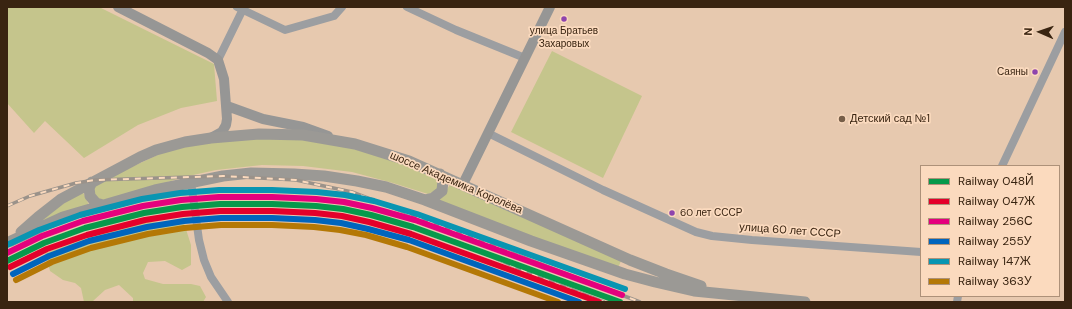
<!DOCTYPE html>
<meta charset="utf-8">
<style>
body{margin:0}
#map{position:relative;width:1072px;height:309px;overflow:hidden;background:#e7c9af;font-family:"DM Sans",sans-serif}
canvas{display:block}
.frame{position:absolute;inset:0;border:8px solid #392411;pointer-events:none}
.legend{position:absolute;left:920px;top:165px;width:140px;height:132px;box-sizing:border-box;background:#fbdabe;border:1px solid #ad9179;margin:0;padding:5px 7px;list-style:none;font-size:12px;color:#392411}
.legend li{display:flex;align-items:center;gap:8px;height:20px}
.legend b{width:20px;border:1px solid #ad9179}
.north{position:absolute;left:1020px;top:12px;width:40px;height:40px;-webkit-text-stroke:3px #fbdabe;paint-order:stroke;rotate:272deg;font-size:11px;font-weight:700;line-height:16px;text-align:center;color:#392411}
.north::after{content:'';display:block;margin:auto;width:14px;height:18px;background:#392411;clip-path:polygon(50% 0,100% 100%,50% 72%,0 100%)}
</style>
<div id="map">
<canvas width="1072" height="309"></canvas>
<div class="frame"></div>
<ul class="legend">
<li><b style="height:5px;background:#06994b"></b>Railway 048Й</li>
<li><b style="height:5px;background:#e4002b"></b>Railway 047Ж</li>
<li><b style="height:5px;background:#e5007d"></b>Railway 256С</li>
<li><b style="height:5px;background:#0065bd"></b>Railway 255У</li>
<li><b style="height:5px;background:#0995b2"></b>Railway 147Ж</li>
<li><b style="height:5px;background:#b47806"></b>Railway 363У</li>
</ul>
<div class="north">N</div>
</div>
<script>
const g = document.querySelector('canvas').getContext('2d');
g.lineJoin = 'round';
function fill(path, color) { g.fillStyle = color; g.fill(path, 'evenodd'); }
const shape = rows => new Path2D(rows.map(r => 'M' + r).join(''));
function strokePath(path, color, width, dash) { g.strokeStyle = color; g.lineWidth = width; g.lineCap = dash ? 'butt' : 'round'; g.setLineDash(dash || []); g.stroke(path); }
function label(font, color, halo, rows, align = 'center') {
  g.font = font + ' "DM Sans",sans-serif'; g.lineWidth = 3.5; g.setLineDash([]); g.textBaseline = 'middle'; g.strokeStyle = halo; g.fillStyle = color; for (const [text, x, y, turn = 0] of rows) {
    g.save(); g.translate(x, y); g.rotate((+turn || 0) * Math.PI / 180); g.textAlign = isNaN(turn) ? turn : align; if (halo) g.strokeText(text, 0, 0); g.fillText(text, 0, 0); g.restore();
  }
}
fill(shape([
 [7,7,99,7,214,64,217,101,181,108,138,125,84,158,45,121,34,133,7,103],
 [552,51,642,96,603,178,511,132],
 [235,138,305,139,354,149,388,158,435,178,439,182,437,190,428,194,393,183,352,172,303,166,262,165,216,170,184,177,106,201,95,197,93,188,99,182,162,153,197,144],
 [451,183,621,261,618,268,434,201,446,191],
 [82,190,89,205,26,231],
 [148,222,184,223,191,245,191,265,182,270,165,261,148,262,143,273,145,279,163,284,191,284,200,286,206,297,203,302,133,302,133,298,119,285,105,290,93,301,84,302,81,288,75,283,63,280,50,271,45,253,101,233]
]), '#c5c58c');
strokePath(shape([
 [237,7,285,30,334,16,342,7],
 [407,7,456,30,525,58],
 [218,60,244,7],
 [488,133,603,190,696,232,712,236,752,240,921,252],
 [1002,166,1065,32],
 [191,182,199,240,204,260,211,277,228,302],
 [957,302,958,296]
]), '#9c9ea1', 8);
strokePath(shape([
 [118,7,208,53,218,60,224,79,227,119,226,125,222,132,211,138],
 [227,106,263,119,303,127,328,136],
 [463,184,550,7]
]), '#969695', 10);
strokePath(shape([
 [92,182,89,188,90,196,96,203,103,205],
 [425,200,433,198,442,191,443,180,440,174],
 [21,232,38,217,61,199,140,157,156,150,185,142,211,138,259,134,303,135,355,144,409,161,630,260,666,274,701,286],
 [11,241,63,217,155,190,223,176,251,173,294,174,324,176,357,181,386,187,425,200,531,241,625,274,655,282,694,291,805,302]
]), '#9b9995', 11);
const rail = shape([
 [7,206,30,196,76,183,95,180,223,176,296,180,352,192,640,302],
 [455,241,541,278,604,302]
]);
strokePath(rail, '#9a928a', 3.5);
strokePath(rail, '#fbdabe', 2, [6]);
strokePath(shape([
 [7,261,44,243,85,228,144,213,182,207,220,204,272,204,316,206,343,209,371,215,413,227,620,302]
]), '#06994b', 6);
strokePath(shape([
 [10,267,47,249,87,235,145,220,183,214,220,211,272,211,315,213,342,216,369,222,411,234,599,302]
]), '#e4002b', 6);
strokePath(shape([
 [7,253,42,236,83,221,143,206,181,200,219,197,272,197,316,199,344,202,372,208,415,220,622,295]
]), '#e5007d', 6);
strokePath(shape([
 [13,274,49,256,89,241,147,227,184,221,221,218,272,218,315,220,341,223,368,229,409,240,579,302]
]), '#0065bd', 6);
strokePath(shape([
 [7,245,39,230,80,215,142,199,180,193,219,190,272,190,317,192,345,195,374,201,417,214,625,289]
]), '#0995b2', 6);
strokePath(shape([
 [16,280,52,262,91,248,148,234,184,228,221,225,272,225,314,227,340,230,366,235,407,247,558,302]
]), '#b47806', 6);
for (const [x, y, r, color] of [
 [564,19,3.5,"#8e44ad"],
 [1035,72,3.5,"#8e44ad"],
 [842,119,4,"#765e48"],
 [672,213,3.5,"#8e44ad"]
]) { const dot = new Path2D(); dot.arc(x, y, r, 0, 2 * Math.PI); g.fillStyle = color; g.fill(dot); strokePath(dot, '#fbdabe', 1.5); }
label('10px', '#392411', '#fbdabe', [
 ["улица Братьев",564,31],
 ["Захаровых",564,44],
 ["Саяны",1028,72,"right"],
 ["60 лет СССР",680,213,"left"]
]);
label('11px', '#392411', '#fbdabe', [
 ["Детский сад №1",850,119]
], 'left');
label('11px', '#392411', '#fbdabe', [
 ["шоссе Академика Королёва",456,183,23],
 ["улица 60 лет СССР",790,231,4]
]);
</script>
